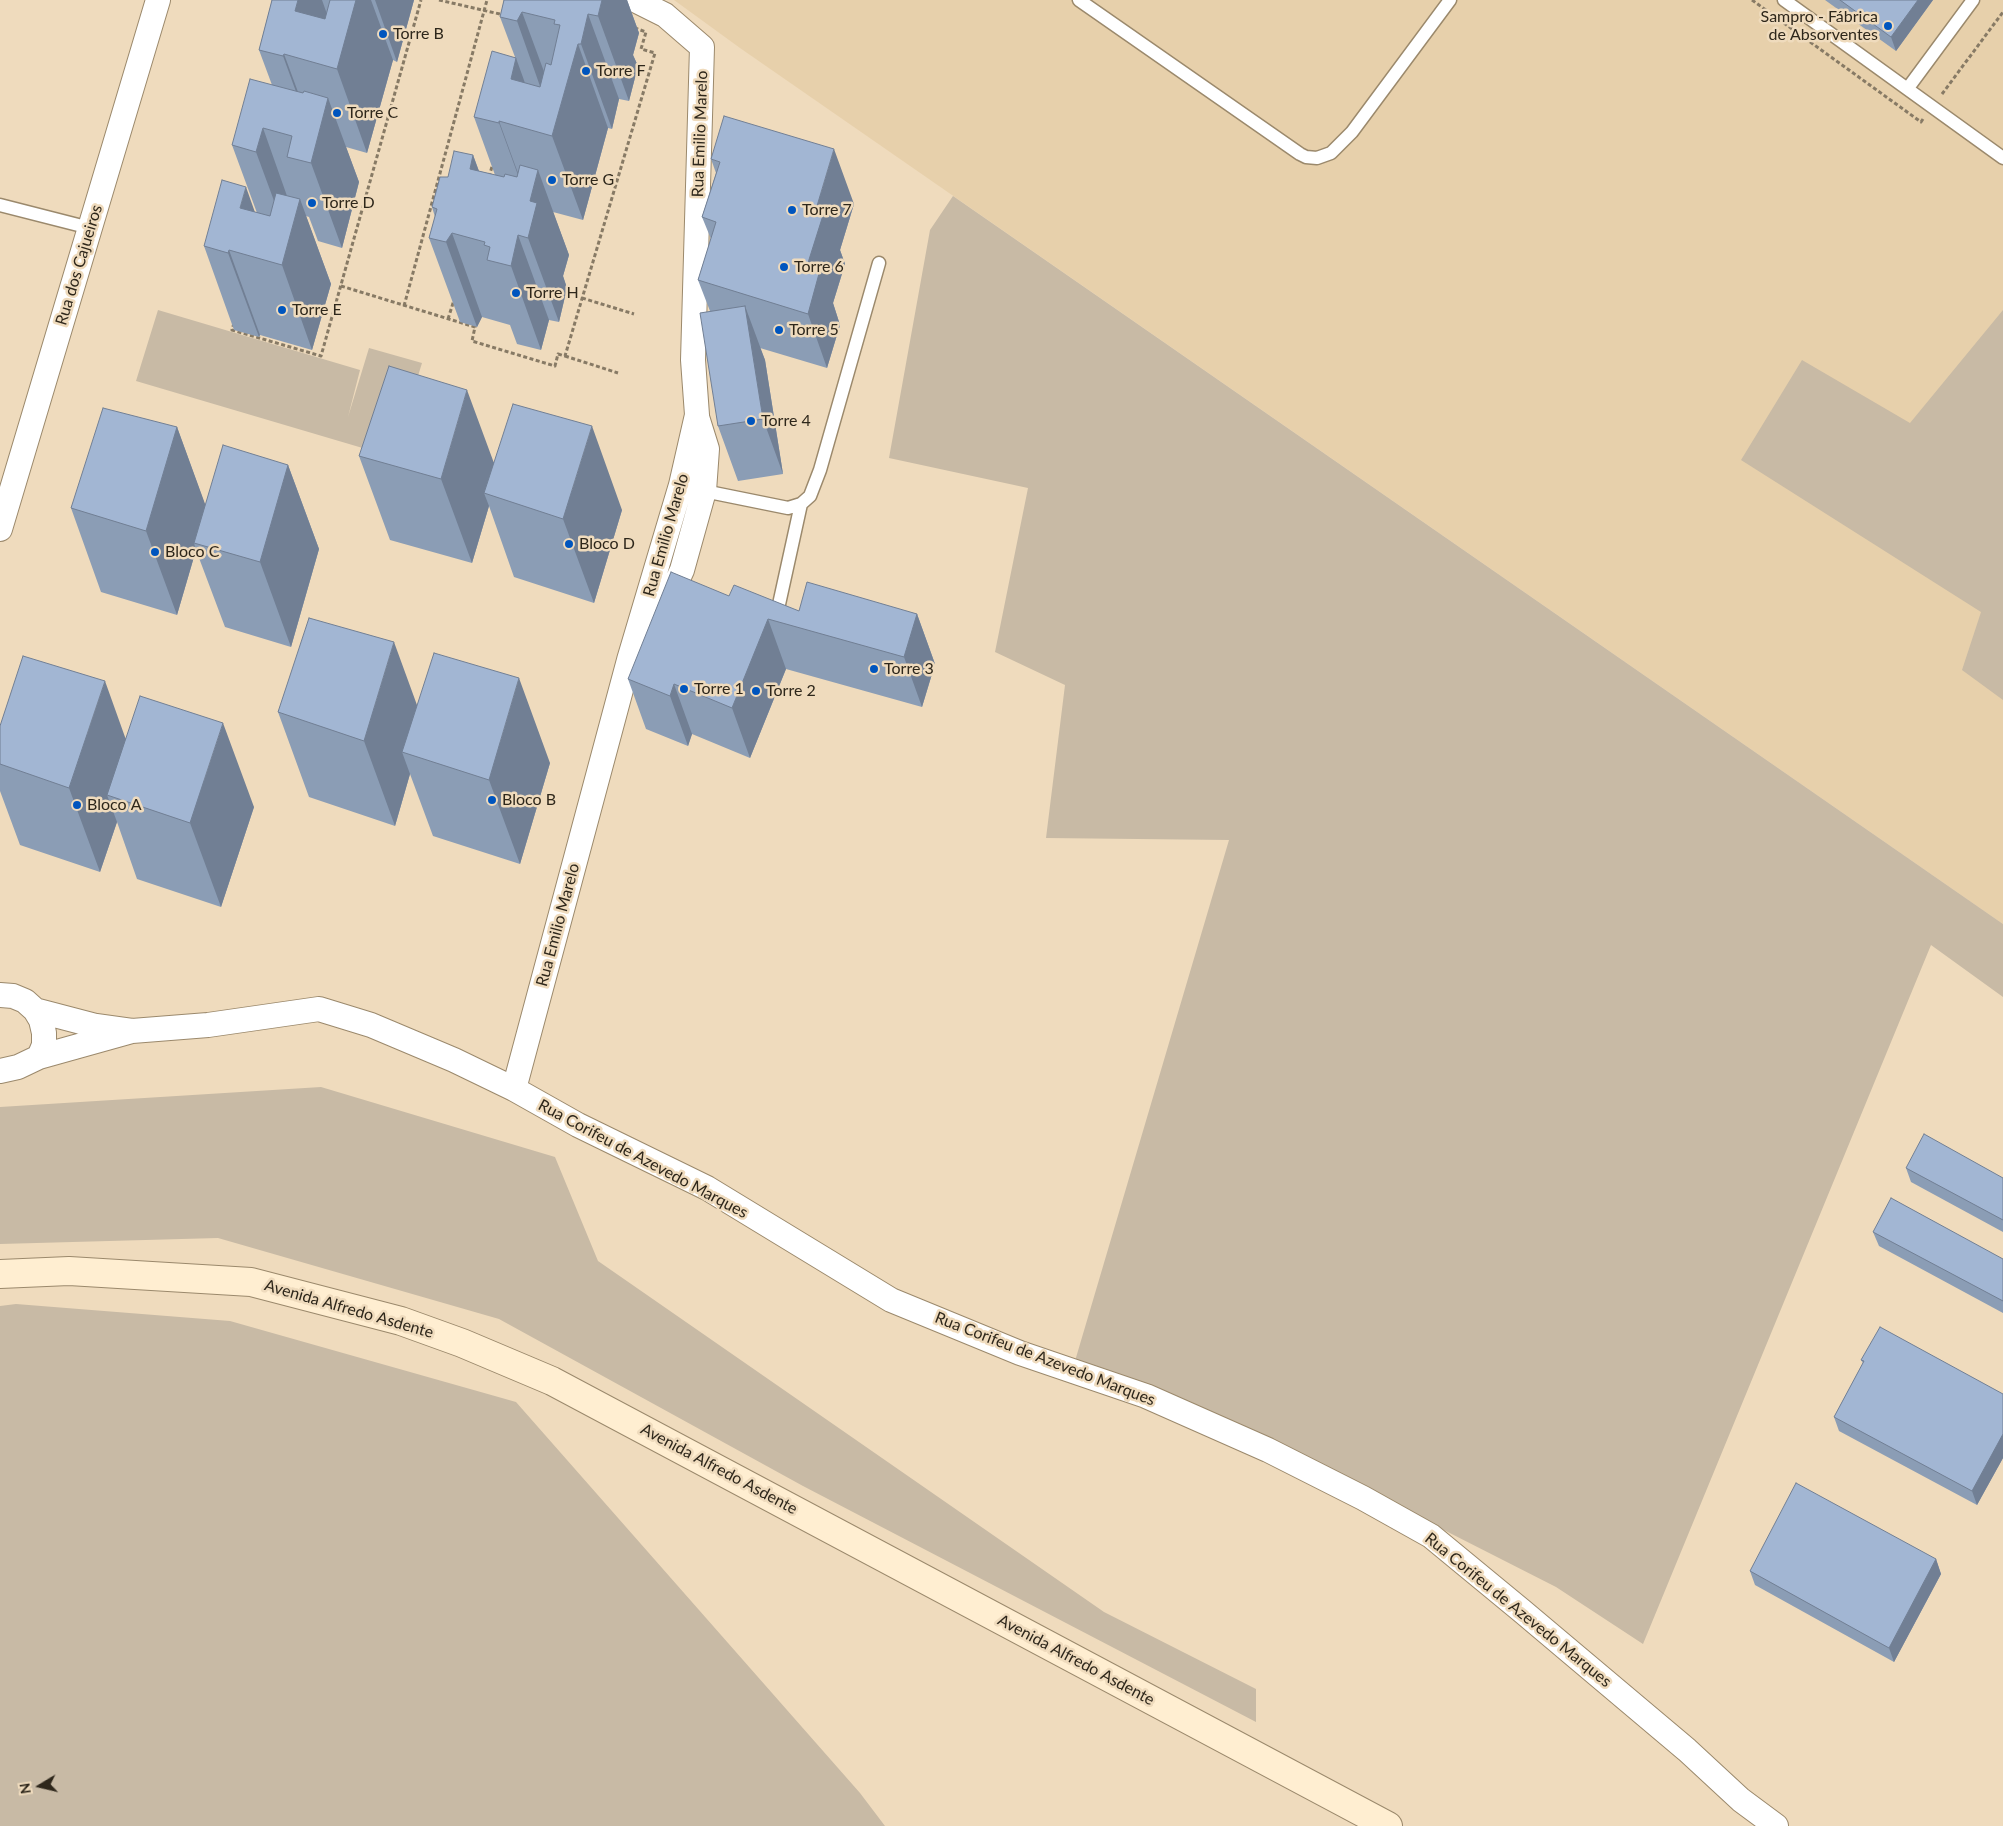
<!DOCTYPE html>
<meta charset="utf-8">
<style>
body{margin:0}
#map{position:relative;width:2003px;height:1826px;overflow:hidden;background:#efdbbd;font-family:Lato,sans-serif}
canvas{display:block}
.north{position:absolute;left:15px;top:1761px;width:50px;height:50px;-webkit-text-stroke:4px #efdbbd;paint-order:stroke;rotate:261deg;font-size:14px;font-weight:700;line-height:20px;text-align:center;color:#2e271b}
.north::after{content:'';display:block;margin:auto;width:18px;height:22px;background:#2e271b;clip-path:polygon(50% 0,100% 100%,50% 72%,0 100%)}
</style>
<div id="map">
<canvas width="2003" height="1826"></canvas>
<div class="north">N</div>
</div>
<script>
const g = document.querySelector('canvas').getContext('2d');
g.lineJoin = 'round';
function fill(path, color) { g.fillStyle = color; g.fill(path, 'evenodd'); }
const shape = rows => new Path2D(rows.map(r => 'M' + r).join(''));
function strokePath(path, color, width, dash) { g.strokeStyle = color; g.lineWidth = width; g.lineCap = dash ? 'butt' : 'round'; g.setLineDash(dash || []); g.stroke(path); }
function label(font, color, halo, rows, align = 'center') {
  g.font = font + ' Lato,sans-serif'; g.lineWidth = 5; g.setLineDash([]); g.textBaseline = 'middle'; g.strokeStyle = halo; g.fillStyle = color; for (const [text, x, y, turn = 0] of rows) {
    g.save(); g.translate(x, y); g.rotate((+turn || 0) * Math.PI / 180); g.textAlign = isNaN(turn) ? turn : align; if (halo) g.strokeText(text, 0, 0); g.fillText(text, 0, 0); g.restore();
  }
}
fill(shape([
 [674,0,2003,0,2003,924,740,48]
]), '#e7d0ab');
fill(shape([
 [953,196,2003,924,2003,997,1931,945,1643,1644,1556,1587,1436,1526,1075,1361,1229,840,1046,838,1065,685,995,652,1028,488,889,458,930,230],
 [158,310,360,370,348,417,369,348,422,363,393,457,136,381],
 [2003,310,2003,700,1962,670,1981,612,1741,460,1802,360,1910,423],
 [321,1087,555,1157,598,1261,1104,1612,1256,1689,1256,1722,803,1486,499,1319,218,1238,0,1244,0,1107],
 [16,1304,230,1321,516,1402,860,1793,885,1826,0,1826,0,1306]
]), '#c8baa5');
const lane = shape([
 [1079,0,1300,154,1306,157,1317,158,1331,153,1352,132,1450,0],
 [1784,0,2003,158],
 [1908,88,1973,0],
 [0,205,90,228],
 [704,491,788,508,801,504,810,496,820,470,879,263],
 [776,618,801,504]
]);
const street = shape([
 [0,529,158,0],
 [666,605,682,570,704,491,707,449,697,417],
 [0,995,13,996,25,1001,35,1010,41,1020,44,1033,44,1045,39,1057],
 [132,1031,208,1025,319,1009,371,1025,454,1060,514,1089,578,1125,707,1188,891,1300,1020,1353,1146,1396,1268,1450,1363,1498,1431,1536,1522,1611,1687,1750,1741,1800,1776,1826],
 [0,1071,18,1067,39,1057,132,1031,96,1026,35,1010],
 [514,1089,629,660,681,485,697,415,693,360,702,47,665,15,635,0]
]);
const secondary = shape([
 [0,1274,69,1271,251,1282,401,1321,462,1343,552,1381,1388,1826]
]);
strokePath(lane, '#9b896c', 15);
strokePath(street, '#9b896c', 26);
strokePath(secondary, '#9b896c', 30);
strokePath(shape([
 [439,0,504,15],
 [1752,0,1921,122,1923,119],
 [1942,94,2003,12],
 [489,177,493,163],
 [341,286,475,327,472,341,555,366,558,354,565,356,655,53,641,49,646,32,635,28],
 [582,298,634,314],
 [404,306,487,0],
 [448,319,454,300],
 [234,323,232,330,321,356,421,0],
 [565,356,618,373]
]), '#877a65', 3, [4, 2.5]);
strokePath(lane, '#fff', 12);
strokePath(street, '#fff', 24);
strokePath(secondary, '#ffeed1', 28);
fill(shape([
 [272,0,414,0,397,62,393,60,367,153,346,147,359,182,342,248,318,241,309,217,306,216,331,284,312,350,260,335,259,337,234,330,204,246,254,212,257,213,232,145,272,85,259,50],
 [504,0,627,0,639,33,633,55,638,66,629,101,619,99,612,129,608,128,583,220,553,212,569,255,563,276,567,288,559,322,549,320,541,350,517,344,510,325,482,317,477,327,460,322,429,238,435,217,432,207,448,177,473,155,479,171,495,175,474,117,515,57,500,17],
 [1825,0,1933,0,1896,51],
 [711,159,854,204,840,250,845,264,833,303,840,325,827,368,760,348,765,360,783,474,738,481,718,426,710,311,698,280,711,239,702,217,716,173],
 [177,427,205,505,288,465,319,549,291,647,225,627,196,550,177,615,101,592,71,508],
 [359,456,494,462,622,510,594,603,514,577,489,506,472,563,390,540],
 [729,596,799,611,917,614,935,664,922,707,786,669,750,758,692,734,688,746,646,729,628,679],
 [417,706,550,763,520,864,433,836,410,774,395,826,309,797,278,712],
 [0,726,126,738,254,807,221,907,137,879,117,822,100,872,20,845,0,791],
 [1906,1168,2003,1178,2003,1232,1911,1182],
 [1873,1232,2003,1259,2003,1313,1879,1246],
 [1861,1360,2003,1394,2003,1458,1977,1505,1839,1431,1834,1417,1863,1363],
 [1936,1559,1941,1574,1894,1662,1755,1585,1750,1571]
]), '#8b9db5');
fill(shape([
 [298,0,322,0,339,48,295,11],
 [354,0,371,0,393,60,367,153,337,69],
 [375,0,414,0,397,62],
 [602,0,627,0,639,33,633,55,638,66,629,101,598,16],
 [1918,0,1933,0,1896,51,1891,37],
 [522,12,553,96,547,106,517,21],
 [588,14,619,99,612,129,581,44],
 [578,44,608,128,583,220,552,136],
 [284,54,315,138,314,141,283,56],
 [516,58,543,133,511,79],
 [328,98,359,182,342,248,311,163],
 [499,121,530,206,530,208,499,123],
 [263,128,293,213,287,236,256,152],
 [834,149,854,204,840,250,845,264,833,303,840,325,827,368,808,314,807,266,817,206],
 [473,155,504,240,470,169],
 [538,170,569,255,563,276,567,288,559,322,528,238,530,201],
 [246,187,273,263,240,208],
 [300,199,331,284,312,350,282,265],
 [452,233,482,317,477,327,446,242],
 [518,235,549,320,541,350,511,266],
 [229,250,260,335,259,337,228,253],
 [745,306,765,360,783,474,763,419],
 [467,390,498,474,484,493,489,506,472,563,441,479],
 [592,426,622,510,594,603,563,519],
 [177,427,208,512,194,543,196,550,177,615,146,531],
 [288,465,319,549,291,647,260,562],
 [917,614,935,664,922,707,904,657],
 [768,619,786,669,750,758,732,708],
 [394,642,425,727,402,752,410,774,395,826,364,741],
 [519,678,550,763,520,864,489,780],
 [105,681,135,765,107,795,117,822,100,872,69,788],
 [674,684,692,734,688,746,670,696],
 [223,723,254,807,221,907,190,823],
 [2003,1434,2003,1458,1977,1505,1972,1491],
 [1936,1559,1941,1574,1894,1662,1889,1648]
]), '#717f94');
const building = shape([
 [272,0,298,0,295,11,325,19,330,0,356,0,337,69,284,54,283,56,259,50,272,0],
 [504,0,602,0,598,16,588,14,581,44,578,44,552,136,499,121,499,123,474,117,492,51,516,58,511,79,540,87,546,63,551,65,560,25,554,24,555,20,522,12,517,21,500,17,504,0],
 [1840,0,1918,0,1891,37,1840,0],
 [250,79,303,93,304,91,328,98,311,163,287,157,292,136,263,128,256,152,232,145,250,79],
 [724,116,834,149,817,206,825,209,807,266,820,270,808,314,698,280,716,222,702,217,720,162,711,159,724,116],
 [454,151,473,155,470,169,504,177,505,174,517,177,520,165,538,170,530,201,537,203,528,238,518,235,511,266,487,260,490,247,484,245,485,242,452,233,446,242,429,238,437,209,432,207,440,177,448,177,454,151],
 [222,180,246,187,240,208,270,216,276,193,300,199,282,265,229,250,228,253,204,246,222,180],
 [745,306,763,419,718,426,700,313,745,306],
 [389,366,467,390,441,479,359,456,389,366],
 [513,404,592,426,563,519,484,493,513,404],
 [103,408,177,427,146,531,71,508,103,408],
 [223,445,288,465,260,562,194,543,223,445],
 [671,572,729,596,734,585,799,611,807,582,917,614,904,657,768,619,732,708,674,684,670,696,628,679,671,572],
 [309,618,394,642,364,741,278,712,309,618],
 [434,653,519,678,489,780,402,752,434,653],
 [23,656,105,681,69,788,0,764,0,726,23,656],
 [140,696,223,723,190,823,107,795,140,696],
 [1924,1134,2003,1178,2003,1220,1906,1168,1924,1134],
 [1891,1198,2003,1259,2003,1301,1873,1232,1891,1198],
 [1880,1327,2003,1394,2003,1434,1972,1491,1834,1417,1864,1361,1861,1360,1880,1327],
 [1796,1483,1936,1559,1889,1648,1750,1571,1796,1483]
]);
fill(building, '#a2b6d3');
strokePath(building, '#717f94', 1);
for (const [x, y, r, color] of [
 [1888,26,5,"#0055be"],
 [383,34,5,"#0055be"],
 [586,71,5,"#0055be"],
 [337,113,5,"#0055be"],
 [552,180,5,"#0055be"],
 [312,203,5,"#0055be"],
 [792,210,5,"#0055be"],
 [784,267,5,"#0055be"],
 [516,293,5,"#0055be"],
 [282,310,5,"#0055be"],
 [779,330,5,"#0055be"],
 [751,421,5,"#0055be"],
 [569,544,5,"#0055be"],
 [155,552,5,"#0055be"],
 [874,669,5,"#0055be"],
 [684,689,5,"#0055be"],
 [756,691,5,"#0055be"],
 [492,800,5,"#0055be"],
 [77,805,5,"#0055be"]
]) { const dot = new Path2D(); dot.arc(x, y, r, 0, 2 * Math.PI); g.fillStyle = color; g.fill(dot); strokePath(dot, '#efdbbd', 2); }
label('16px', '#2e271b', '#efdbbd', [
 ["Sampro - Fábrica",1878,17,"right"],
 ["de Absorventes",1878,35,"right"],
 ["Torre B",393,34],
 ["Torre F",596,71],
 ["Torre C",347,113],
 ["Torre G",562,180],
 ["Torre D",322,203],
 ["Torre 7",802,210],
 ["Torre 6",794,267],
 ["Torre H",526,293],
 ["Torre E",292,310],
 ["Torre 5",789,330],
 ["Torre 4",761,421],
 ["Bloco D",579,544],
 ["Bloco C",165,552],
 ["Torre 3",884,669],
 ["Torre 1",694,689],
 ["Torre 2",766,691],
 ["Bloco B",502,800],
 ["Bloco A",87,805]
], 'left');
label('16px', '#2e271b', '#efdbbd', [
 ["Rua Emilio Marelo",700,134,-88],
 ["Rua dos Cajueiros",79,265,-73],
 ["Rua Emilio Marelo",666,535,-74],
 ["Rua Emilio Marelo",558,925,-75],
 ["Rua Corifeu de Azevedo Marques",643,1159,28],
 ["Avenida Alfredo Asdente",349,1309,16],
 ["Rua Corifeu de Azevedo Marques",1045,1359,21],
 ["Avenida Alfredo Asdente",719,1469,28],
 ["Rua Corifeu de Azevedo Marques",1518,1610,39],
 ["Avenida Alfredo Asdente",1076,1660,28]
]);
</script>
